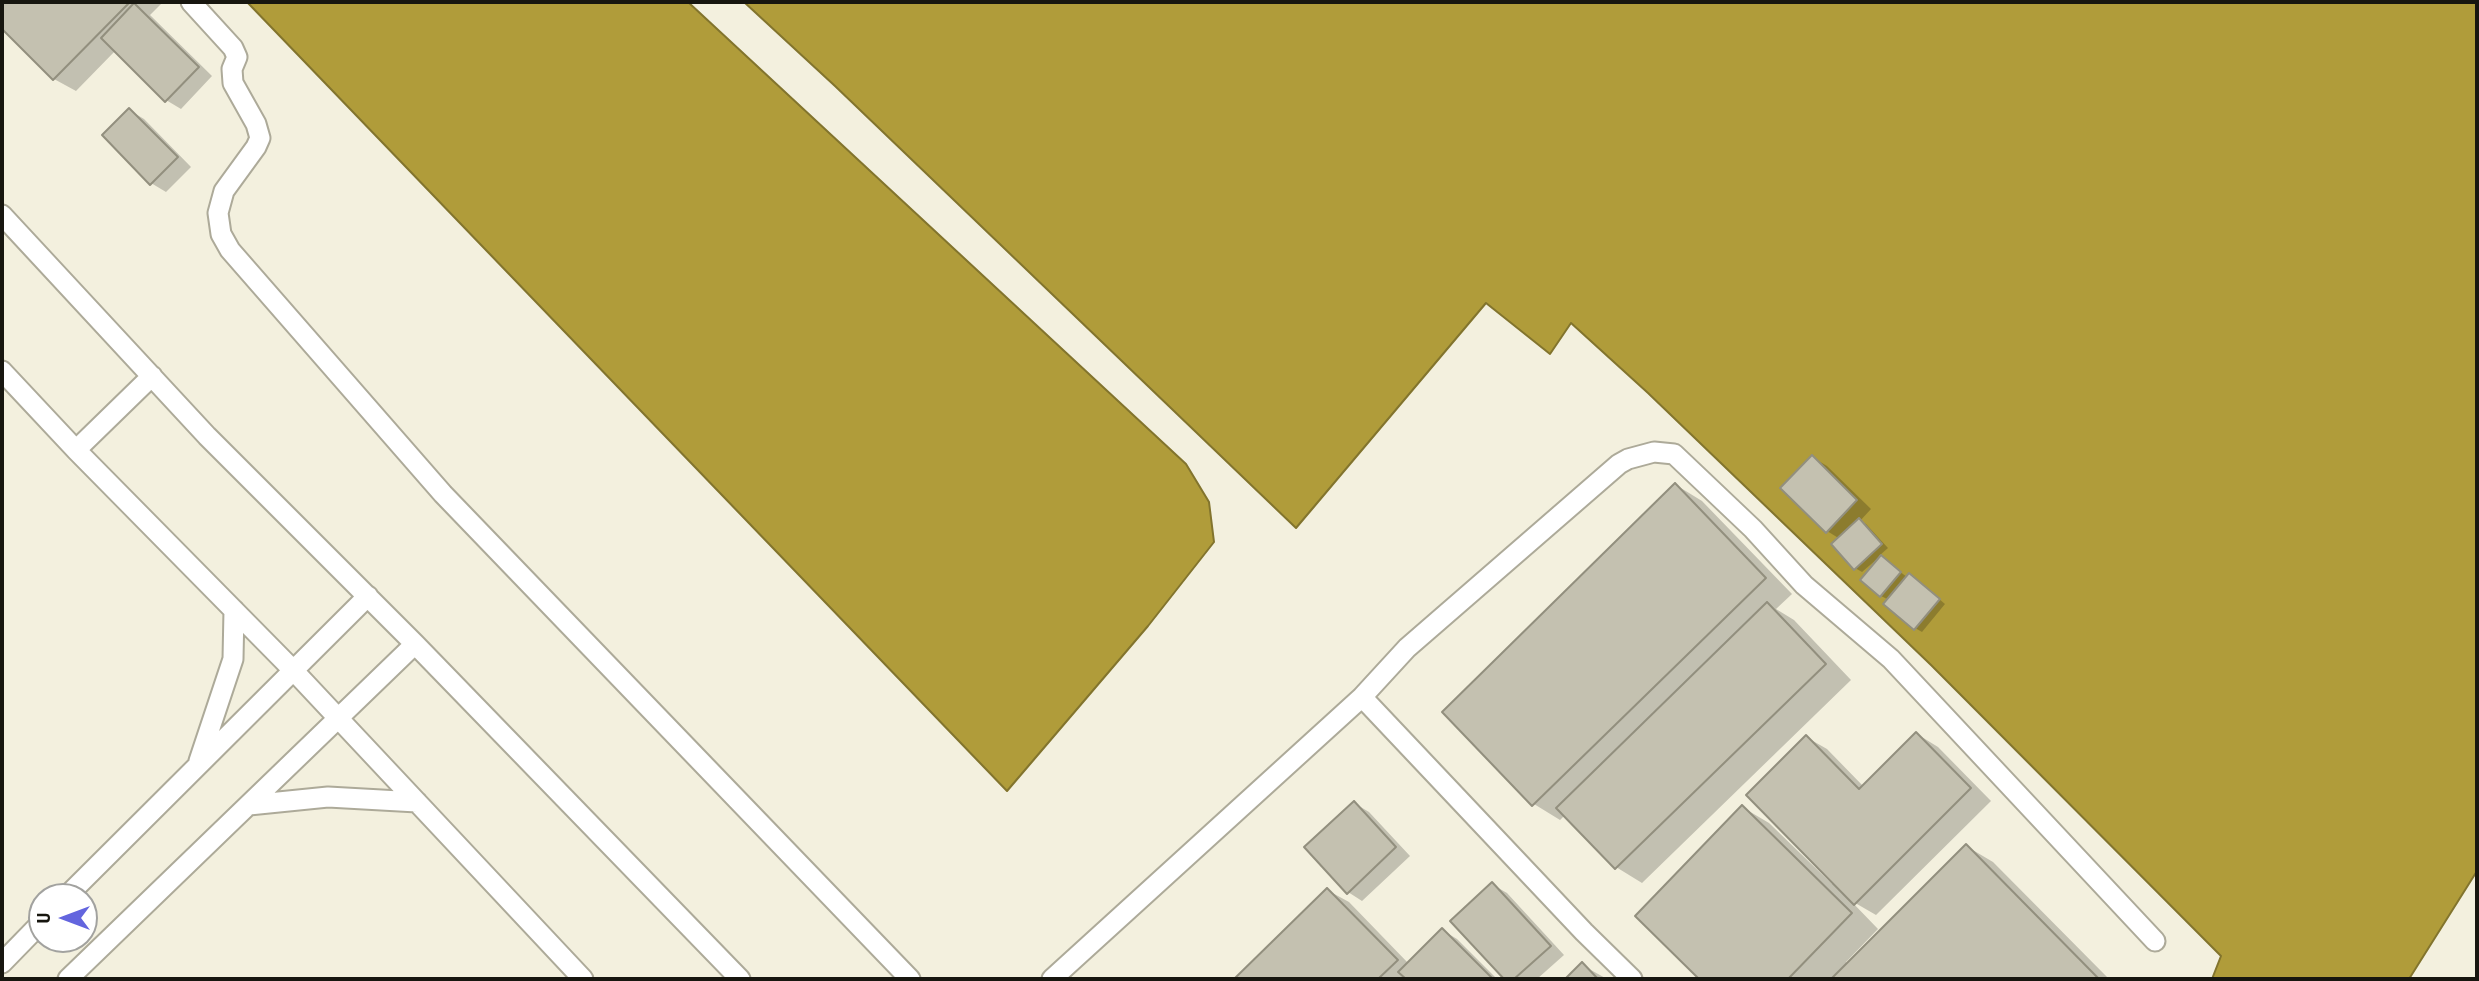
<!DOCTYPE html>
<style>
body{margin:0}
#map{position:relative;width:2479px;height:981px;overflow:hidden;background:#f3f0de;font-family:"Roboto Condensed",sans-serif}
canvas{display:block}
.frame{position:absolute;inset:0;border:4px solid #17160f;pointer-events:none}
.north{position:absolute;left:28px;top:883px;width:70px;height:70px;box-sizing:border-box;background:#fff;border:2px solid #a2a29f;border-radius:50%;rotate:270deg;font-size:19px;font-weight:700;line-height:28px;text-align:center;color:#17160f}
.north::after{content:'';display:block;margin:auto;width:24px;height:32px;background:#6365de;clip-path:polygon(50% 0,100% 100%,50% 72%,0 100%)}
</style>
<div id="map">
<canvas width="2479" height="981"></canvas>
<div class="frame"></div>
<div class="north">U</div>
</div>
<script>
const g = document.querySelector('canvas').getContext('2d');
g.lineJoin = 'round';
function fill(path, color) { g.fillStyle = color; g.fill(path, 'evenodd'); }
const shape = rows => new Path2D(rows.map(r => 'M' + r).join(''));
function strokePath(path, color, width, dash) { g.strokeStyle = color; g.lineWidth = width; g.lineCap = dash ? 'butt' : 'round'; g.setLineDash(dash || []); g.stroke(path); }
const water = shape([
 [247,2,688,2,1186,464,1209,502,1214,542,1148,626,1007,791,247,2],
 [744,2,2477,2,2477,871,2409,979,2212,979,2221,956,1931,665,1648,393,1571,323,1550,354,1486,303,1296,528,835,86,744,2]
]);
fill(water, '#b09c3a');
strokePath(water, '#82742d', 2);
fill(shape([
 [2,2,163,2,150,15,212,76,181,109,166,100,116,50,76,91,54,79,2,27],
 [129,110,144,119,191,167,166,192,151,183],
 [1812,457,1827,466,1871,509,1860,521,1866,524,1888,548,1879,556,1907,577,1916,579,1945,604,1922,632,1915,628,1889,600,1881,596,1878,560,1877,559,1862,572,1855,568,1840,539,1827,531],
 [1676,485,1702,501,1792,594,1776,609,1794,620,1851,680,1642,883,1616,867,1565,815,1560,820,1534,804],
 [1917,734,1938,747,1991,801,1876,915,1850,900,1878,929,1846,962,1848,965,1966,846,1993,862,2109,979,1701,979,1637,916,1742,807,1769,823,1832,884,1834,882,1806,737,1827,749,1864,787],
 [1354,803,1369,812,1410,856,1362,901,1348,892],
 [1493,885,1507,893,1564,955,1537,979,1506,979,1453,922],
 [1327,890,1349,902,1409,964,1442,930,1457,939,1497,979,1236,979],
 [1582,965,1607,979,1567,979]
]), '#0003');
const building = shape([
 [2,2,130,2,53,80,2,29,2,2],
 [134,3,199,67,165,102,101,38,134,3],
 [129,108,178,157,150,185,102,135,129,108],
 [1812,455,1857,500,1826,533,1780,488,1812,455],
 [1675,483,1766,578,1532,806,1442,712,1675,483],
 [1859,518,1882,544,1854,570,1831,544,1859,518],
 [1881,555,1901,572,1880,597,1860,580,1881,555],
 [1909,573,1940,599,1914,630,1883,604,1909,573],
 [1767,602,1826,664,1615,869,1556,808,1767,602],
 [1916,732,1971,788,1854,905,1746,795,1806,735,1859,789,1916,732],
 [1354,801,1396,847,1347,894,1304,847,1354,801],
 [1742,805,1852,913,1788,979,1699,979,1635,916,1742,805],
 [1966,844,2099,979,1831,979,1966,844],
 [1492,882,1551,946,1514,979,1504,979,1450,921,1492,882],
 [1327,888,1398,960,1378,979,1234,979,1327,888],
 [1442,928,1493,979,1406,979,1398,972,1442,928],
 [1582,962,1598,979,1565,979,1582,962]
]);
fill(building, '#c4c1b0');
strokePath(building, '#928f7e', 2);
const lane = shape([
 [191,2,233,48,237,57,232,69,233,83,256,124,260,138,256,147,224,191,218,213,221,234,230,250,443,494,910,979],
 [2,215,207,436,415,644,740,979],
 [2,371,76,450,293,670,583,979],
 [76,450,152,376],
 [1362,697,1584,932,1632,979],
 [199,761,233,659,234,610],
 [249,805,328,797,417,802],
 [66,897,368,596],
 [2,963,42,922],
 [68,979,415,644],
 [1052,979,1362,697,1407,648,1619,464,1628,459,1654,452,1674,454,1753,529,1804,585,1891,659,2155,941]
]);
strokePath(lane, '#adaa99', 23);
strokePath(lane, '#fff', 19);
</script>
